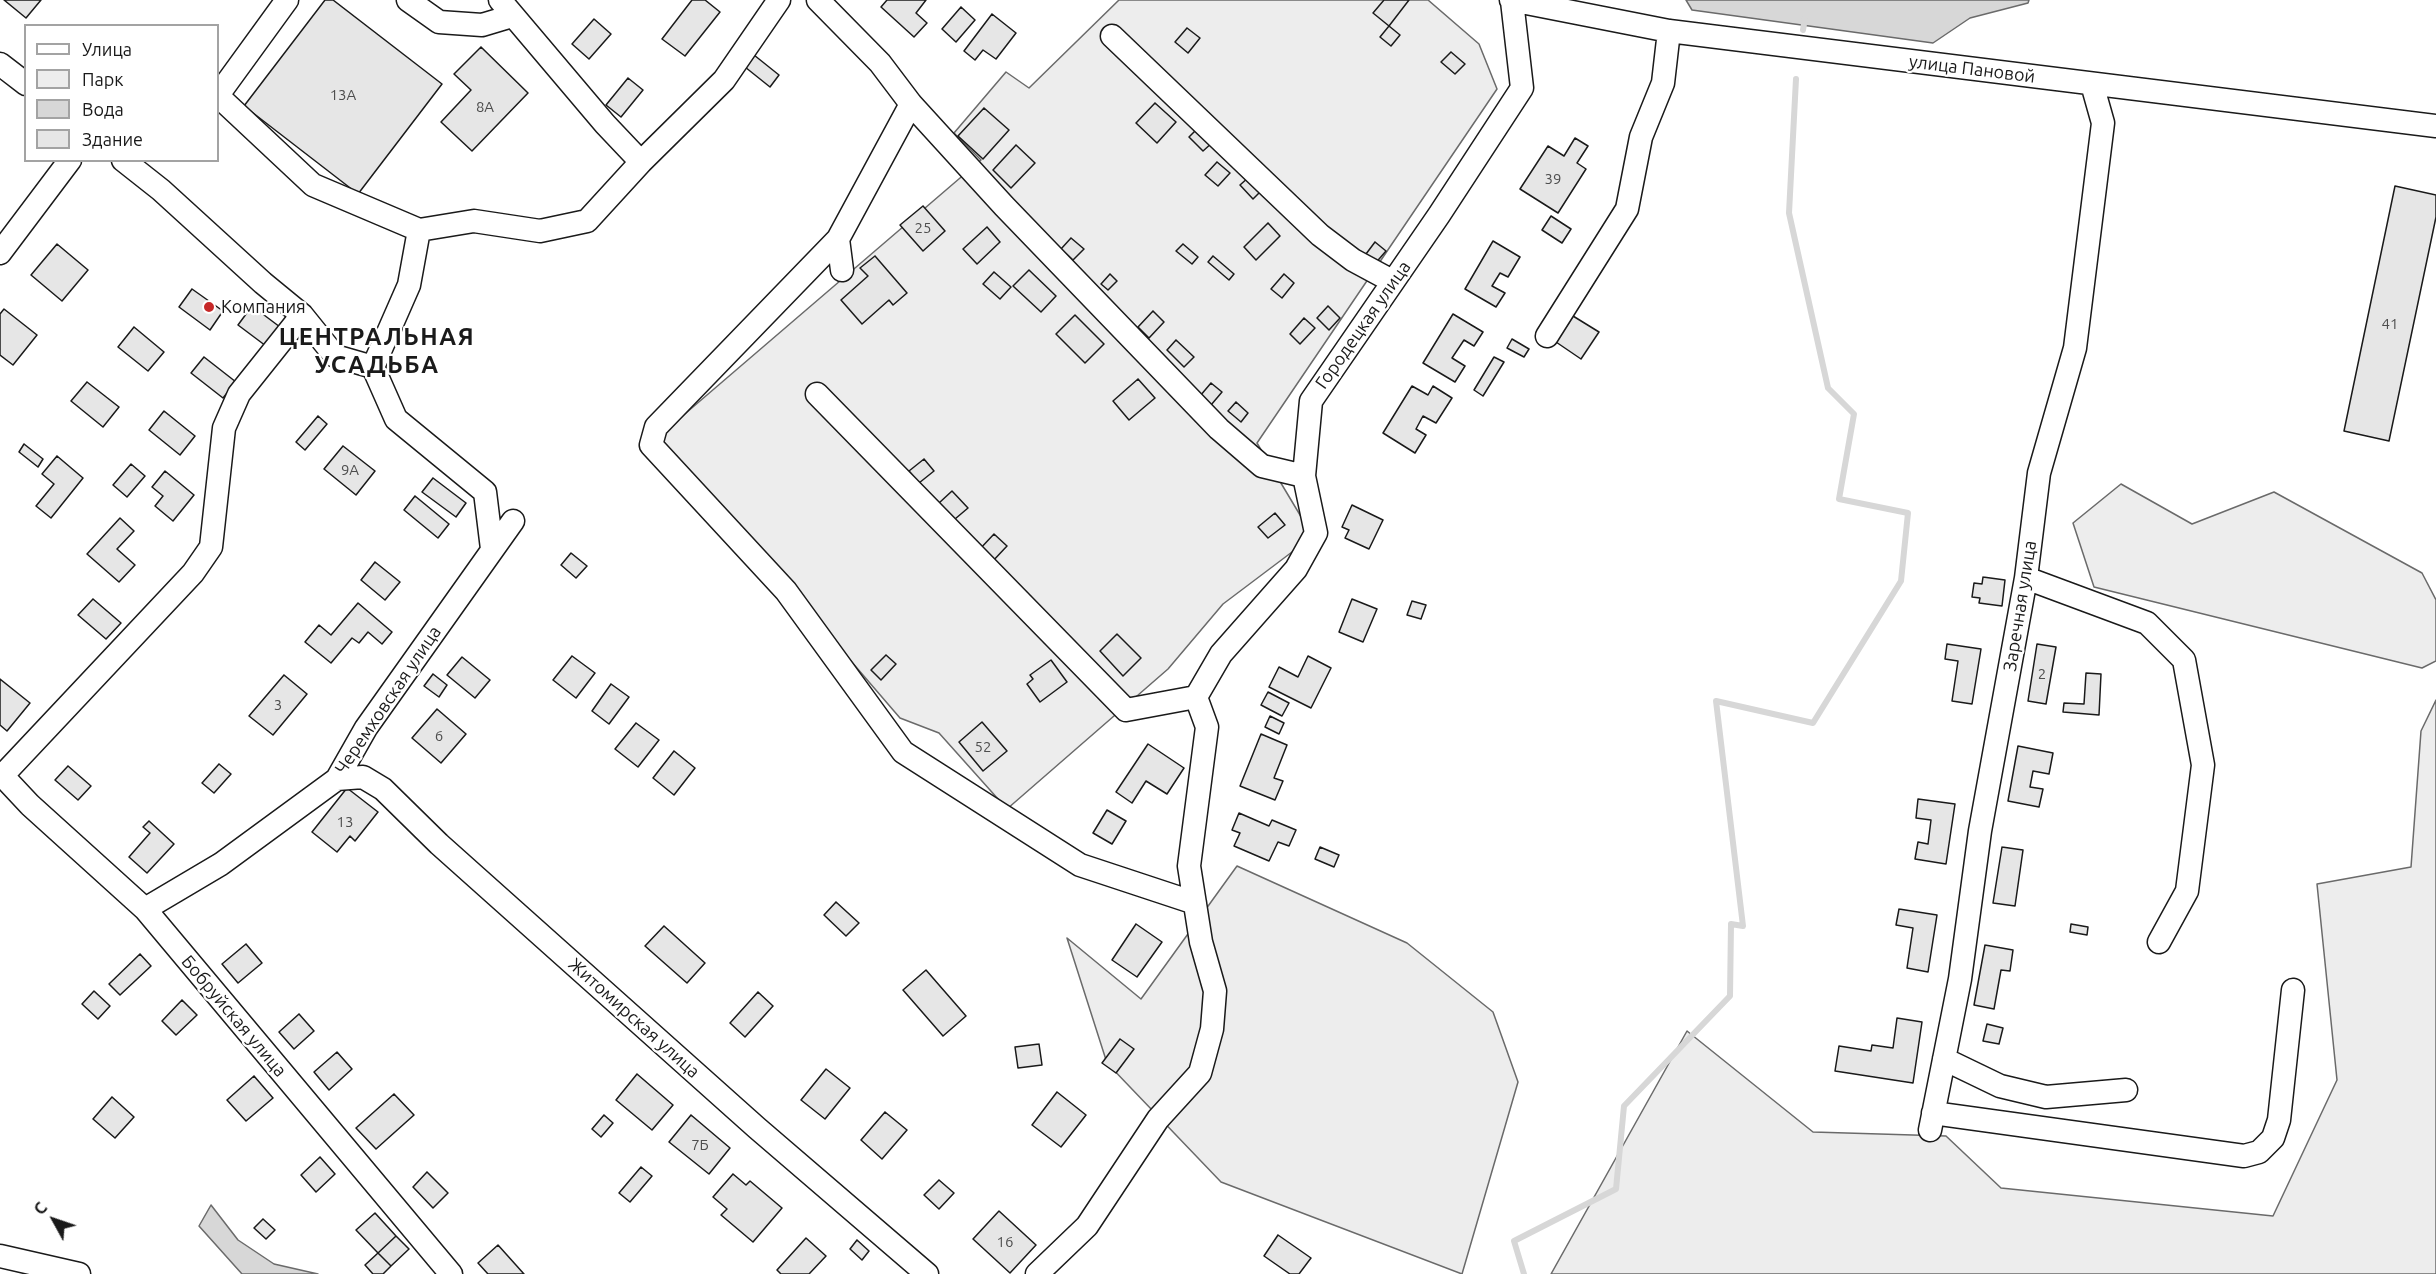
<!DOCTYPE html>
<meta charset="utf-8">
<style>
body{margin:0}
#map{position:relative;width:2436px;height:1274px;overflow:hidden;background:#fff;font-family:Ubuntu,sans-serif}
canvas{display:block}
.legend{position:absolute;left:24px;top:24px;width:195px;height:138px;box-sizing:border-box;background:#fff;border:2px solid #a3a3a3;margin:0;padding:8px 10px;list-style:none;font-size:18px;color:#1a1a1a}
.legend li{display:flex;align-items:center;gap:12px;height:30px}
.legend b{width:30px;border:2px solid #a3a3a3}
.north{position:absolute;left:24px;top:1190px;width:60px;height:60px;-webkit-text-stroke:4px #fff;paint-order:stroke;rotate:310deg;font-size:16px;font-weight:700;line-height:24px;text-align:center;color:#1a1a1a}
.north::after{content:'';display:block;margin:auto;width:21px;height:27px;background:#1a1a1a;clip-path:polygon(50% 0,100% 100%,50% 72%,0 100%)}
</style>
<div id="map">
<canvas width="2436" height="1274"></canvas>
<ul class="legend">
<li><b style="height:8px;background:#fff"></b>Улица</li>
<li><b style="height:16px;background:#ededed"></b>Парк</li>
<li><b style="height:16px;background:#d7d7d7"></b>Вода</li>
<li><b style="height:16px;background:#e6e6e6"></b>Здание</li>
</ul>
<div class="north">С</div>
</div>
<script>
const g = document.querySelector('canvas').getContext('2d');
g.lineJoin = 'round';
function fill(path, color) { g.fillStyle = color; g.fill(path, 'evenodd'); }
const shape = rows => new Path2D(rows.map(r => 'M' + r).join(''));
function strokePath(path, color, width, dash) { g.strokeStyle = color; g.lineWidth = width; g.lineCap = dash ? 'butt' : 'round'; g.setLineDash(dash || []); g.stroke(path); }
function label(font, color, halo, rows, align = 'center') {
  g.font = font + ' Ubuntu,sans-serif'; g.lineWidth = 4.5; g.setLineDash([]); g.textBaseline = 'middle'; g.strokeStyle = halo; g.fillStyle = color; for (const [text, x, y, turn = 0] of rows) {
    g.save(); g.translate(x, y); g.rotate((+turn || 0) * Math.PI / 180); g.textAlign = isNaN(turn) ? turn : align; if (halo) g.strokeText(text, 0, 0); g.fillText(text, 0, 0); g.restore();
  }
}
const green = shape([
 [1119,0,1428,0,1479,44,1497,89,1257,443,1309,530,1296,549,1223,604,1168,669,1007,809,939,733,900,718,658,437,981,160,954,133,1006,72,1029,88,1119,0],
 [2121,484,2192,524,2274,492,2422,573,2436,600,2436,661,2422,668,2094,587,2073,523,2121,484],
 [2436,700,2436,1274,1551,1274,1687,1031,1813,1132,1946,1136,2001,1188,2273,1216,2337,1080,2317,884,2411,867,2421,731,2436,700],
 [1237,866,1407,943,1493,1012,1518,1082,1462,1274,1221,1182,1107,1063,1067,938,1141,999,1237,866]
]);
fill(green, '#ededed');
strokePath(green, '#6a6a6a', 1.5);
const water = shape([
 [1686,0,2029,0,2028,3,1970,18,1933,43,1692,10,1686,0],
 [211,1205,238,1240,274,1264,318,1274,242,1274,199,1226,211,1205]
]);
fill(water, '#d7d7d7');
strokePath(water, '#6a6a6a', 1.5);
strokePath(shape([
 [1803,30,1805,18],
 [1524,1274,1514,1241,1616,1189,1624,1106,1730,996,1731,924,1743,926,1716,701,1813,723,1901,581,1908,513,1839,499,1854,414,1828,388,1789,213,1796,79]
]), '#d7d7d7', 6);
const building = shape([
 [4,0,41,0,26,18,4,0],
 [325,0,333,0,442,84,358,194,244,106,325,0],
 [692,0,705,0,720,12,685,56,662,39,692,0],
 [887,0,926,0,916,13,927,23,914,37,881,7,887,0],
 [1384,0,1409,0,1389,26,1373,13,1384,0],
 [961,7,975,20,956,42,942,29,961,7],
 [992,14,1016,33,996,59,983,50,975,60,964,51,992,14],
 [594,19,611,34,589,59,572,44,594,19],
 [1389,26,1400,35,1391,46,1380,37,1389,26],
 [1187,28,1200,38,1188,53,1175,42,1187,28],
 [481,47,528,93,472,151,441,122,471,90,454,74,481,47],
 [1451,52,1465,64,1455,74,1441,62,1451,52],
 [754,55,779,75,770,87,745,67,754,55],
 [628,78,643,90,621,117,606,105,628,78],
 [1155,103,1176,122,1157,143,1136,123,1155,103],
 [984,108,1009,130,983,159,958,136,984,108],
 [1198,128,1213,142,1203,151,1189,137,1198,128],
 [1575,138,1588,146,1577,163,1586,169,1558,213,1520,189,1548,146,1564,156,1575,138],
 [1016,145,1035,163,1011,188,993,170,1016,145],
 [1217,162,1230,173,1218,186,1205,175,1217,162],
 [1249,177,1262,190,1253,199,1240,185,1249,177],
 [2395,186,2436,195,2436,217,2389,441,2344,431,2395,186],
 [923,206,945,231,923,251,900,225,923,206],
 [1551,216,1571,229,1562,243,1542,230,1551,216],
 [1268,223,1280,236,1256,260,1244,247,1268,223],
 [987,227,1000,242,977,264,963,249,987,227],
 [1071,238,1084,249,1073,260,1061,249,1071,238],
 [1493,241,1520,257,1508,277,1500,273,1492,286,1505,293,1496,307,1465,289,1493,241],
 [1375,242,1386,251,1373,266,1363,258,1375,242],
 [57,244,88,270,62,301,31,275,57,244],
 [1183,244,1198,257,1192,264,1176,251,1183,244],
 [875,256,907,293,893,305,889,300,862,324,841,300,868,276,860,268,875,256],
 [1213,256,1234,274,1229,280,1208,262,1213,256],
 [1029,270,1056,296,1041,312,1013,286,1029,270],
 [994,272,1011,287,1000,299,983,284,994,272],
 [1110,274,1117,281,1108,290,1101,284,1110,274],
 [1284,274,1294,283,1282,298,1271,289,1284,274],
 [192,289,223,311,210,330,179,307,192,289],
 [252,306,280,327,266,346,238,325,252,306],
 [1328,306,1340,318,1329,330,1317,318,1328,306],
 [4,309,37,335,13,365,0,355,0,314,4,309],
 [1153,311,1164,322,1149,338,1138,327,1153,311],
 [1453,314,1483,332,1474,346,1464,340,1452,358,1465,366,1455,382,1423,363,1453,314],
 [1075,315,1104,344,1085,363,1056,334,1075,315],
 [1573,316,1599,332,1581,359,1556,342,1573,316],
 [1304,318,1315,328,1300,344,1290,334,1304,318],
 [134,327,164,352,148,371,118,347,134,327],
 [1512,339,1529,349,1524,357,1507,348,1512,339],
 [1176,340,1194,357,1184,367,1167,350,1176,340],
 [204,357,236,382,223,398,191,373,204,357],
 [1494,357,1504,362,1483,396,1474,390,1494,357],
 [1138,379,1155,398,1129,420,1113,401,1138,379],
 [87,382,119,407,103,427,71,401,87,382],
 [1211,383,1222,392,1211,405,1200,396,1211,383],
 [1412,386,1428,395,1433,386,1452,398,1436,423,1423,416,1416,429,1426,435,1415,453,1383,433,1412,386],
 [1236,402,1248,413,1241,422,1228,411,1236,402],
 [164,411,195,436,180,455,149,430,164,411],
 [318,416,327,424,305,450,296,442,318,416],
 [24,444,43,459,38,467,19,452,24,444],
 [343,446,375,471,356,495,324,469,343,446],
 [57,456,83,478,51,518,36,506,54,484,42,474,57,456],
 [924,459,934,471,919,483,909,471,924,459],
 [131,464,145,476,127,497,113,485,131,464],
 [165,471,194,495,173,521,155,506,163,496,152,487,165,471],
 [433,478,466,503,456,517,422,492,433,478],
 [952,491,968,508,955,519,939,503,952,491],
 [415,496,449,524,438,538,404,510,415,496],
 [1352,505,1383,520,1369,549,1345,538,1349,530,1342,527,1352,505],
 [1275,513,1285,525,1268,538,1258,527,1275,513],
 [120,518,134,531,117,549,135,565,119,582,87,554,120,518],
 [994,534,1007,546,991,563,978,551,994,534],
 [571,553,587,566,576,578,561,565,571,553],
 [375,562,400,582,385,600,361,580,375,562],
 [1983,577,2005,580,2002,606,1979,603,1980,598,1972,597,1974,583,1982,584,1983,577],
 [93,599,121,623,106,639,78,615,93,599],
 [1352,599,1377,609,1363,642,1339,632,1352,599],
 [1412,601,1426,605,1421,619,1407,615,1412,601],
 [358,603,392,632,382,644,368,632,359,643,352,638,331,663,305,642,319,625,331,635,358,603],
 [1117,634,1141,658,1123,676,1100,651,1117,634],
 [1947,644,1981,649,1972,704,1952,701,1958,661,1945,659,1947,644],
 [2037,644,2056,647,2046,704,2028,701,2037,644],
 [886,655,896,664,881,680,871,670,886,655],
 [572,656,595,673,576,698,553,680,572,656],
 [1308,656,1331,668,1311,708,1269,687,1279,667,1298,677,1308,656],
 [462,657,490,680,475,698,447,675,462,657],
 [1051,660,1067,682,1040,702,1027,684,1033,679,1030,675,1051,660],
 [2086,673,2101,674,2099,715,2063,712,2064,703,2084,704,2086,673],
 [433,674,447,685,439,697,424,686,433,674],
 [284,675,307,694,273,735,249,716,284,675],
 [0,679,30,703,7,731,0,725,0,679],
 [611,684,629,697,609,724,592,711,611,684],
 [1268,692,1289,703,1282,716,1261,705,1268,692],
 [437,709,466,734,441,763,412,738,437,709],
 [1270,716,1284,723,1279,734,1265,727,1270,716],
 [982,722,1007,751,983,771,959,742,982,722],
 [636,723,659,740,638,767,615,749,636,723],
 [1261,734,1287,745,1274,778,1283,781,1275,800,1240,786,1261,734],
 [1148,744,1184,768,1167,794,1146,781,1132,803,1116,792,1148,744],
 [2018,746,2053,753,2049,774,2033,771,2030,787,2043,789,2039,807,2008,801,2018,746],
 [674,751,695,768,674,795,653,778,674,751],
 [219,764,231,774,214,793,202,783,219,764],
 [68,766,91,786,78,800,55,780,68,766],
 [347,788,378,812,355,841,350,836,337,852,312,832,347,788],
 [1918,799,1955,804,1946,864,1915,859,1918,842,1928,844,1931,820,1916,818,1918,799],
 [1107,810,1126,821,1112,844,1093,833,1107,810],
 [1239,813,1269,826,1272,820,1296,830,1289,846,1278,842,1269,861,1234,846,1240,833,1232,830,1239,813],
 [149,821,174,844,147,873,129,857,150,833,143,827,149,821],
 [1320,847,1339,855,1334,867,1315,859,1320,847],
 [2002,847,2023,850,2015,906,1993,903,2002,847],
 [836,902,859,923,846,936,824,915,836,902],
 [1899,909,1937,915,1928,972,1907,968,1913,928,1896,925,1899,909],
 [1136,924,1162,942,1137,977,1112,960,1136,924],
 [2071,924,2088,927,2087,935,2070,932,2071,924],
 [664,926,705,963,687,983,645,946,664,926],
 [246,944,262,963,238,983,222,964,246,944],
 [1985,945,2013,950,2010,971,2001,970,1994,1009,1974,1005,1985,945],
 [140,954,151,966,120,995,109,984,140,954],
 [926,970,966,1016,943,1036,903,990,926,970],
 [94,991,110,1006,98,1019,82,1004,94,991],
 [758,992,773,1006,745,1037,730,1023,758,992],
 [182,1000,197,1015,176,1035,162,1021,182,1000],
 [299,1014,314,1031,294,1049,279,1032,299,1014],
 [1897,1018,1922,1022,1913,1083,1835,1071,1839,1046,1871,1051,1872,1045,1893,1048,1897,1018],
 [1987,1024,2003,1028,1999,1044,1983,1041,1987,1024],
 [1120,1039,1134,1049,1116,1073,1102,1063,1120,1039],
 [1039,1044,1042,1065,1018,1068,1015,1047,1039,1044],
 [337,1052,352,1069,329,1090,314,1072,337,1052],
 [826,1069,850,1088,825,1119,801,1100,826,1069],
 [637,1074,673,1105,652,1130,616,1100,637,1074],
 [254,1076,273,1098,246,1121,227,1100,254,1076],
 [1057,1092,1086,1115,1061,1147,1032,1125,1057,1092],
 [394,1094,414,1115,376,1149,356,1128,394,1094],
 [112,1097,134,1117,115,1138,93,1119,112,1097],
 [885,1112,907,1130,882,1159,861,1140,885,1112],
 [604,1115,613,1123,601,1137,592,1129,604,1115],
 [691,1115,730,1148,709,1174,669,1142,691,1115],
 [320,1157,335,1174,316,1192,301,1175,320,1157],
 [641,1167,652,1176,630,1202,619,1193,641,1167],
 [427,1172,448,1193,433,1208,413,1187,427,1172],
 [733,1174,746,1185,750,1181,782,1208,753,1242,721,1215,727,1209,713,1197,733,1174],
 [939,1180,954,1193,939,1209,924,1195,939,1180],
 [999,1211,1036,1245,1010,1273,973,1239,999,1211],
 [375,1213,396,1236,378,1253,356,1230,375,1213],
 [263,1219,275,1230,266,1239,254,1228,263,1219],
 [1278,1235,1311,1258,1299,1274,1290,1274,1264,1256,1278,1235],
 [396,1236,409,1249,391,1266,378,1253,396,1236],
 [806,1238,826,1256,809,1274,781,1274,777,1270,806,1238],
 [857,1240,869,1251,862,1260,850,1249,857,1240],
 [498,1245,524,1274,488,1274,478,1263,498,1245],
 [378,1253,391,1266,383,1274,373,1274,365,1265,378,1253]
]);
fill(building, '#e6e6e6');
strokePath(building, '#1a1a1a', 1.5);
const minor = shape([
 [408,0,439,22,482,25,512,16],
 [500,0,605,124,641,162],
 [818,0,880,63,911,104,1004,206,1219,429,1262,466,1304,476],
 [1511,0,1669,31,2436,126],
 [1112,36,1320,235,1353,260,1392,281],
 [0,64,26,84],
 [218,95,287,0],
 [218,96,313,185,419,230,474,221,540,231,587,221,641,162,724,80,779,0],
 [123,160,161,190,263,283,302,315,335,356,373,367,396,419,485,492,492,549],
 [838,239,656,427,651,445,786,591,903,752,1080,865,1195,903],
 [0,253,70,160],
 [842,270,838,239,911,104],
 [1547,336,1627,209,1641,137,1663,83,1669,31],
 [373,367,409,285,419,230],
 [817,394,1126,710,1196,697],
 [2026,578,2147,623,2184,660,2203,765,2187,891,2159,942],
 [0,773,30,805,145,909,451,1274],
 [3,775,193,573,211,547,224,428,239,394,302,315],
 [337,779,363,777,383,789,439,844,757,1128,927,1274],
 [145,909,221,864,337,779,366,728,513,521],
 [1944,1059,2000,1086,2046,1097,2126,1090],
 [1933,1113,2244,1156,2259,1152,2273,1138,2279,1120,2293,990],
 [1930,1130,1960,979,1980,831,2026,578,2039,473,2075,348,2103,123,2092,84],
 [0,1256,79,1274],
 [1037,1274,1087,1226,1158,1119,1200,1073,1212,1029,1215,991,1201,942,1189,866,1207,727,1196,697,1221,654,1296,569,1316,533,1304,476,1311,401,1439,215,1522,88,1512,1]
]);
strokePath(minor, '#1a1a1a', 25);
strokePath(minor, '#fff', 22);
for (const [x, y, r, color] of [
 [209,307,6,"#c62828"]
]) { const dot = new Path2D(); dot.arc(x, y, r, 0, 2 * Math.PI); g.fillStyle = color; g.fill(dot); strokePath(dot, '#fff', 2); }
label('15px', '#4d4d4d', null, [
 ["13А",343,95],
 ["8А",485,107],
 ["39",1553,179],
 ["25",923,228],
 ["41",2390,324],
 ["9А",350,470],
 ["2",2042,674],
 ["3",278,705],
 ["6",439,736],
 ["52",983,747],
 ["13",345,822],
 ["7Б",700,1145],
 ["16",1005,1242]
]);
label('18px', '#1a1a1a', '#fff', [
 ["улица Пановой",1972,69,7],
 ["Городецкая улица",1363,325,-55],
 ["Заречная улица",2020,606,-81],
 ["Черемховская улица",388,700,-56],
 ["Бобруйская улица",234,1016,50],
 ["Житомирская улица",634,1018,42]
]);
label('18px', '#1a1a1a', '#fff', [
 ["Компания",221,307]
], 'left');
g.letterSpacing = '1.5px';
label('bold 24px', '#1a1a1a', '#fff', [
 ["ЦЕНТРАЛЬНАЯ",377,337],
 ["УСАДЬБА",377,365]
]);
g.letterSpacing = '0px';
</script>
